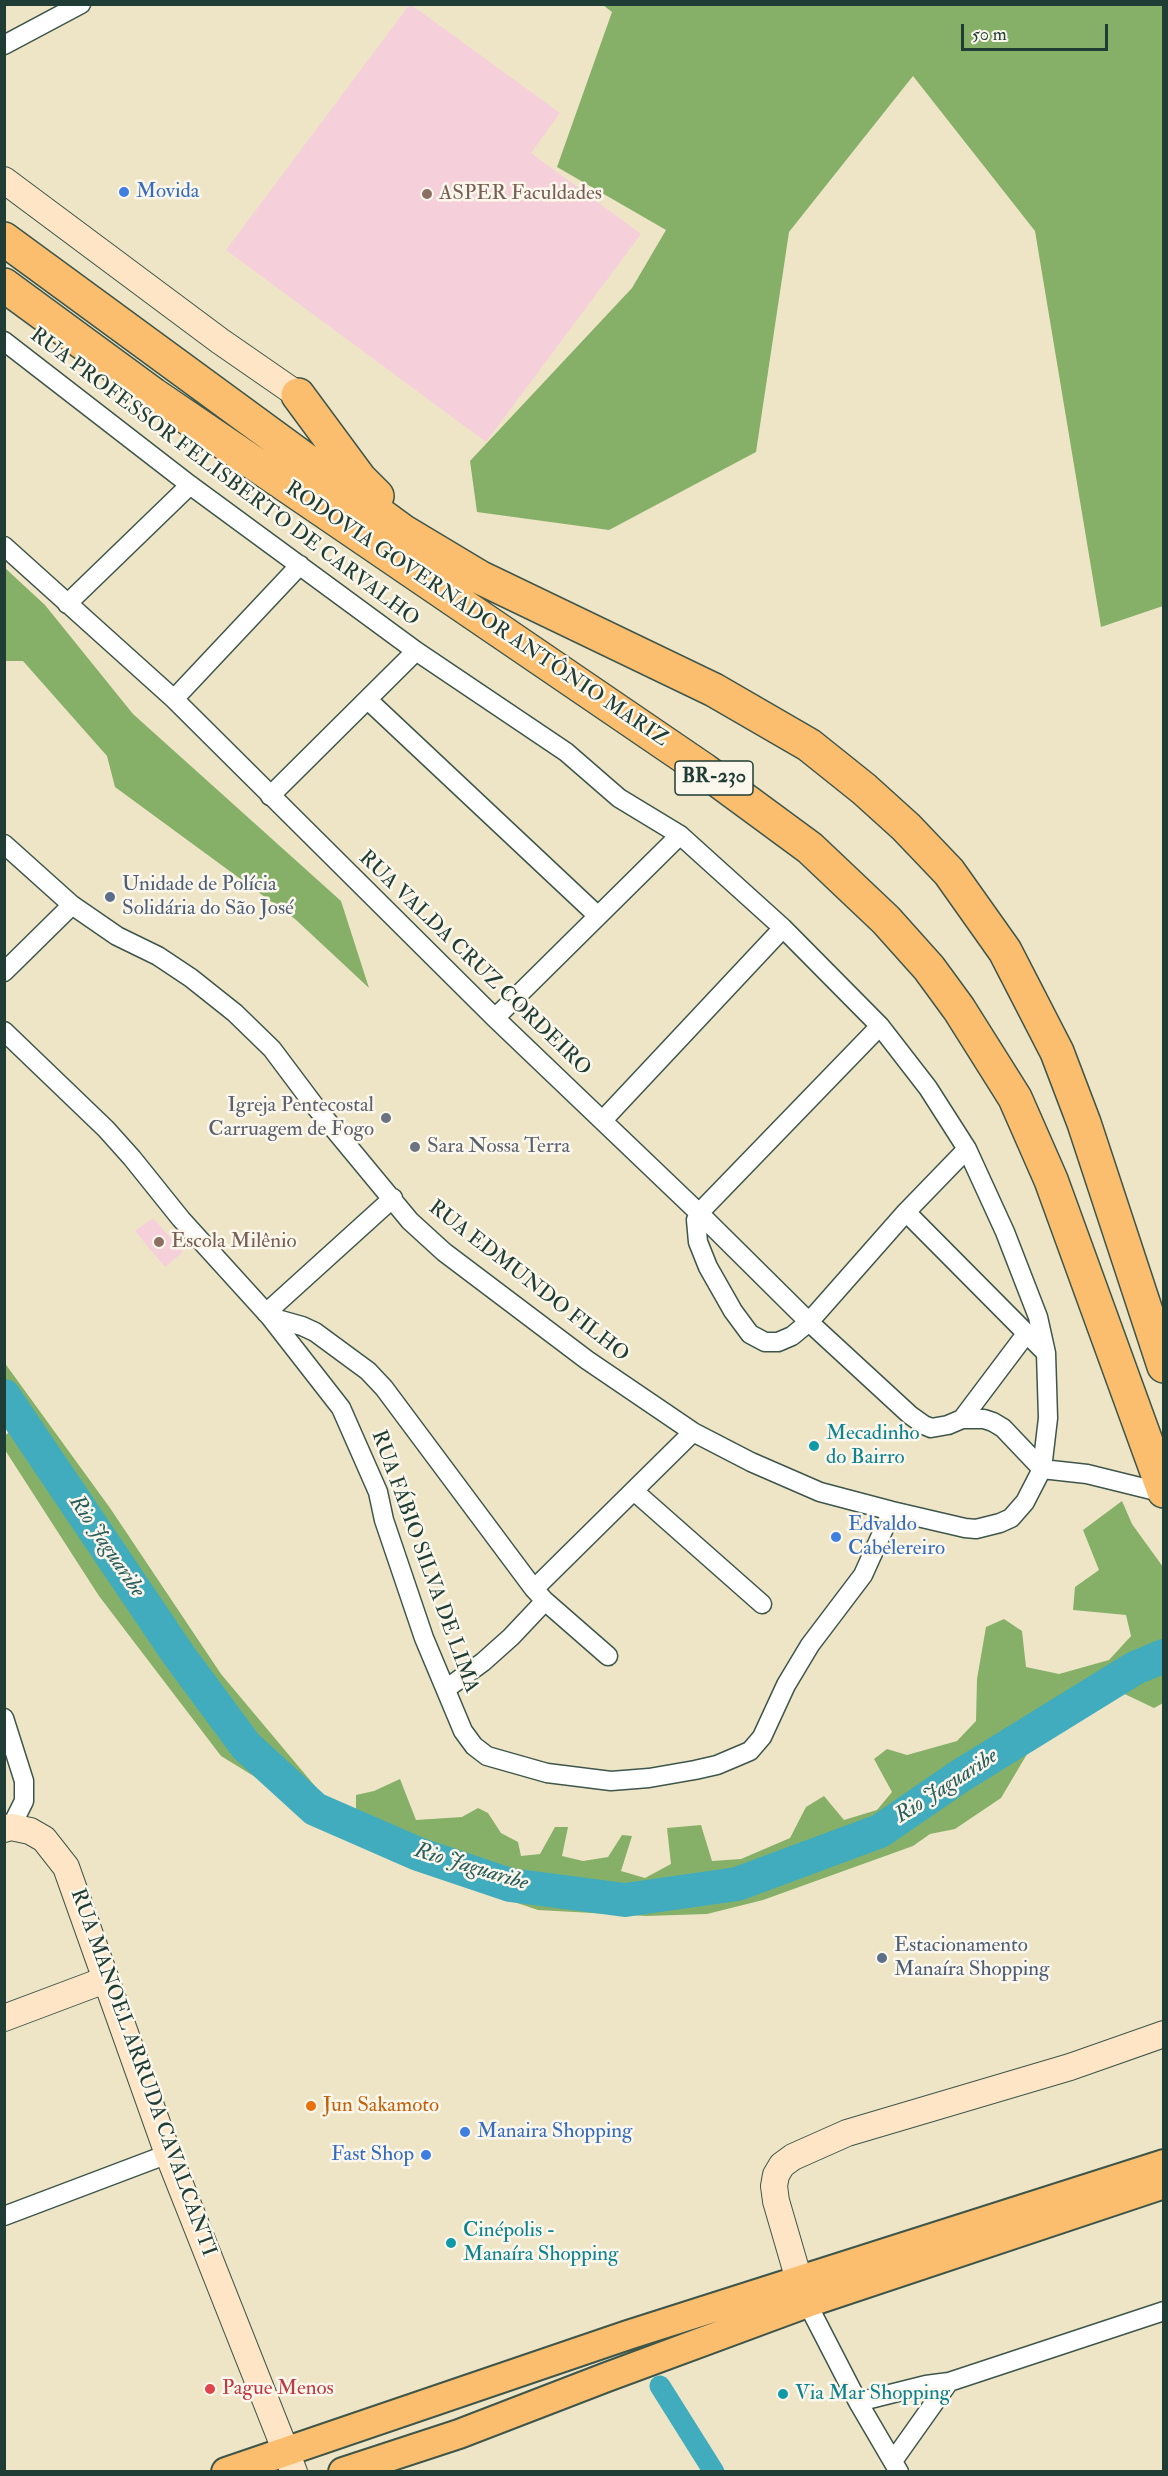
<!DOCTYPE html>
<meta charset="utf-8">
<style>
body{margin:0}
#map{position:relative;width:1168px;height:2476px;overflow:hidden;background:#eee5c7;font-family:"IM FELL Double Pica",serif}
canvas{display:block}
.frame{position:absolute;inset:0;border:6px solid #1f3d34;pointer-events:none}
.scale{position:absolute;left:961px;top:24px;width:147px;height:27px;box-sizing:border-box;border:3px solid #1f3d34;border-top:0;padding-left:8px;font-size:18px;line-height:21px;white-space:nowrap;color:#1f3d34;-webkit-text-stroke:4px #fbf7ec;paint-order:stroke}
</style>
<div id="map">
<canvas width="1168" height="2476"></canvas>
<div class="frame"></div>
<div class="scale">50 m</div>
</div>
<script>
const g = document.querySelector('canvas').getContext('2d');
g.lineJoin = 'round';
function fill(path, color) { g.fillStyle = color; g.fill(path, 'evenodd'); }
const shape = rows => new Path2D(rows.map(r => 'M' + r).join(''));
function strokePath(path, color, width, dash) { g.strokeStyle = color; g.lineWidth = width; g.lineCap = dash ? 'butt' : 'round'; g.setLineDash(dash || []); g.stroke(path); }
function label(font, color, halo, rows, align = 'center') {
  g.font = font + ' "IM FELL Double Pica",serif'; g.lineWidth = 5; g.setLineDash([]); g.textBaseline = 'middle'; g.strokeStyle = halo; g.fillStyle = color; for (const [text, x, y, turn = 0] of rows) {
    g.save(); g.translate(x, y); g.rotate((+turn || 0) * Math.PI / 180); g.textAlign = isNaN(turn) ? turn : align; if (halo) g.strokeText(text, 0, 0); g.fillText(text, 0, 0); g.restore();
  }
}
fill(shape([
 [410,4,560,113,531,153,641,234,486,442,226,250],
 [153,1218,183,1252,165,1267,135,1231]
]), '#f5cfda');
fill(shape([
 [603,5,1163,5,1163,606,1101,627,1035,231,913,76,789,232,756,452,609,530,477,512,470,461,632,288,666,230,557,167,612,12],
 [4,567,45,605,133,714,341,901,369,988,295,919,115,787,107,756,23,661,5,661],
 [4,1362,110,1508,221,1674,325,1798,356,1816,356,1795,374,1791,400,1779,416,1820,462,1817,478,1808,488,1813,501,1833,518,1842,521,1856,540,1854,555,1827,568,1827,562,1856,583,1861,608,1857,622,1835,632,1836,621,1871,645,1878,671,1864,667,1828,701,1825,712,1861,741,1859,790,1838,806,1807,824,1796,844,1820,877,1810,892,1792,874,1759,887,1749,907,1755,957,1741,976,1721,977,1679,986,1627,1004,1619,1022,1631,1026,1667,1059,1674,1109,1660,1131,1636,1126,1615,1073,1610,1075,1587,1099,1570,1083,1530,1122,1501,1132,1524,1163,1567,1163,1703,1154,1708,1114,1689,1036,1739,1001,1798,955,1829,930,1834,913,1846,763,1900,707,1914,646,1916,538,1910,392,1861,221,1756,99,1596,5,1450,5,1436,9,1432,5,1425]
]), '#86b068');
strokePath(shape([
 [660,2386,714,2472]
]), '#40acbe', 21);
strokePath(shape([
 [4,1396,178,1654,246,1746,315,1809,418,1854,510,1885,625,1900,737,1884,880,1831,960,1776,1135,1668,1164,1656]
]), '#40acbe', 34);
const street = shape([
 [4,45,81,4],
 [4,341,190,485,416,651,566,752,619,798,680,835,783,928,880,1026,928,1088,967,1149,1005,1232,1038,1317,1046,1353,1048,1418,1042,1469,1025,1502,1011,1518,1000,1523,976,1529,965,1528,892,1511,820,1492,751,1462,693,1432,587,1360,444,1252,410,1221,314,1105,272,1049,235,1013,191,978,158,956,117,936,72,905,4,844],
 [4,546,174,699,495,1018,699,1213,809,1322,910,1415,924,1425,931,1428,948,1425,962,1419,984,1419,993,1422,1003,1428,1042,1469],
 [67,604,190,485],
 [174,699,300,565],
 [368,700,598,916],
 [270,796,416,651],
 [4,972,72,905],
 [495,1018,680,835],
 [880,1026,699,1213,696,1220,698,1242,708,1267,733,1311,750,1334,765,1342,778,1342,792,1336,809,1322,906,1212,967,1149],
 [4,1031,106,1129,132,1158,181,1219,270,1317,341,1408,378,1492,384,1520,424,1638,463,1731,474,1746,487,1756,547,1773,611,1781,649,1778,695,1770,717,1765,750,1751,762,1737,786,1685,810,1645,863,1575,892,1511],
 [603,1120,783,928],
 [906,1212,1046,1353],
 [266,1313,393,1198],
 [270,1317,302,1326,315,1332,368,1371,384,1388,534,1589,545,1601,608,1656],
 [962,1419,1026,1334],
 [1042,1469,1087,1474,1164,1493],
 [634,1491,762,1604],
 [534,1589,693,1432],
 [446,1689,483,1662,511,1637,545,1601],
 [4,1718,24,1781,24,1801,11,1827],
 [4,2216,168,2154],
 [807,2303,858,2402,899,2472],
 [858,2402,926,2385,949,2382,1164,2311],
 [893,2461,949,2382]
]);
const secondary = shape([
 [4,180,220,341,298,395],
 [4,1829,11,1827,30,1831,44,1839,66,1867,168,2154,294,2472],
 [4,2018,105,1980],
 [799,2280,776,2201,774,2186,776,2175,782,2165,793,2157,847,2133,1070,2067,1164,2034]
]);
const primary = shape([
 [226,2472,628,2335,1164,2164],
 [343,2472,459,2434,607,2377,807,2303,1164,2184]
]);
const highway = shape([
 [4,239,404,532,479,577,714,690,809,745,864,789,906,827,949,872,1005,951,1057,1052,1084,1123,1164,1366],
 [4,285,154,395,704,770,810,848,886,920,929,968,959,1009,1015,1098,1051,1180,1164,1491],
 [298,395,360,479,377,496]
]);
strokePath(street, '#3e564a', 21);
strokePath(secondary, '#3e564a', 28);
strokePath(primary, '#3e564a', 32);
strokePath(highway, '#3e564a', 36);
strokePath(street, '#fff', 18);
strokePath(secondary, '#fde5c5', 26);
strokePath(primary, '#fbbe6e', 28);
strokePath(highway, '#fbbe6e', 33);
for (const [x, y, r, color] of [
 [124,192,6,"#3f7fe0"],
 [427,194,6,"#8d6e63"],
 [110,897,6,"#5c6f8a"],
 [386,1118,6,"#6b7280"],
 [415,1147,6,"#6b7280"],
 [159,1242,6,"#8d6e63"],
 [814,1446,6,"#0f9aa8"],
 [836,1537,6,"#3f7fe0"],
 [882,1958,6,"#5c6f8a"],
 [311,2106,6,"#e8710a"],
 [465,2132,6,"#3f7fe0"],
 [426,2155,6,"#3f7fe0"],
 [451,2243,6,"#0f9aa8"],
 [210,2389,6,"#e0444e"],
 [783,2394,6,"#0f9aa8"]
]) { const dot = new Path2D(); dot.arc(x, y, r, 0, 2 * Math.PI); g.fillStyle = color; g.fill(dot); strokePath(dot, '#fbf7ec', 2); }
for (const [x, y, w] of [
 [714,778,78]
]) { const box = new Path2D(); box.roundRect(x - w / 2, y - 17, w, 34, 4.5); g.fillStyle = '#fbf7ec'; g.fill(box); strokePath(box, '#1f3d34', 1.5); }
label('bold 20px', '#1f3d34', null, [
 ["BR-230",714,778]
]);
label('21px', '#366cbe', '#fbf7ec', [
 ["Movida",136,192],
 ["Edvaldo",848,1525],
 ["Cabelereiro",848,1549],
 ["Manaira Shopping",477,2132],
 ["Fast Shop",414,2155,"right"]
], 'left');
label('21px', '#785e54', '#fbf7ec', [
 ["ASPER Faculdades",439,194],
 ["Escola Milênio",171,1242]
], 'left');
label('21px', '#1f3d34', '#fbf7ec', [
 ["RUA PROFESSOR FELISBERTO DE CARVALHO",224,478,37],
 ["RODOVIA GOVERNADOR ANTÔNIO MARIZ",476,615,34],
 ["RUA VALDA CRUZ CORDEIRO",474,964,44],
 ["RUA EDMUNDO FILHO",528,1282,38],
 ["RUA FÁBIO SILVA DE LIMA",424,1562,70],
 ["RUA MANOEL ARRUDA CAVALCANTI",142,2073,70]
]);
label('21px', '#4e5e75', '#fbf7ec', [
 ["Unidade de Polícia",122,885],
 ["Solidária do São José",122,909],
 ["Estacionamento",894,1946],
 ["Manaíra Shopping",894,1970]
], 'left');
label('21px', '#5b616d', '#fbf7ec', [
 ["Igreja Pentecostal",374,1106],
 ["Carruagem de Fogo",374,1130],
 ["Sara Nossa Terra",427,1147,"left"]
], 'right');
label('21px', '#0d838f', '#fbf7ec', [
 ["Mecadinho",826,1434],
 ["do Bairro",826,1458],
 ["Cinépolis -",463,2231],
 ["Manaíra Shopping",463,2255],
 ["Via Mar Shopping",795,2394]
], 'left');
label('21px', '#c56008', '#fbf7ec', [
 ["Jun Sakamoto",323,2106]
], 'left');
label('21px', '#be3a42', '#fbf7ec', [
 ["Pague Menos",222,2389]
], 'left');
label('italic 22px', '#295e5d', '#fbf7ec', [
 ["Rio Jaguaribe",106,1547,56],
 ["Rio Jaguaribe",947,1787,-33],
 ["Rio Jaguaribe",471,1868,17]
]);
</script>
